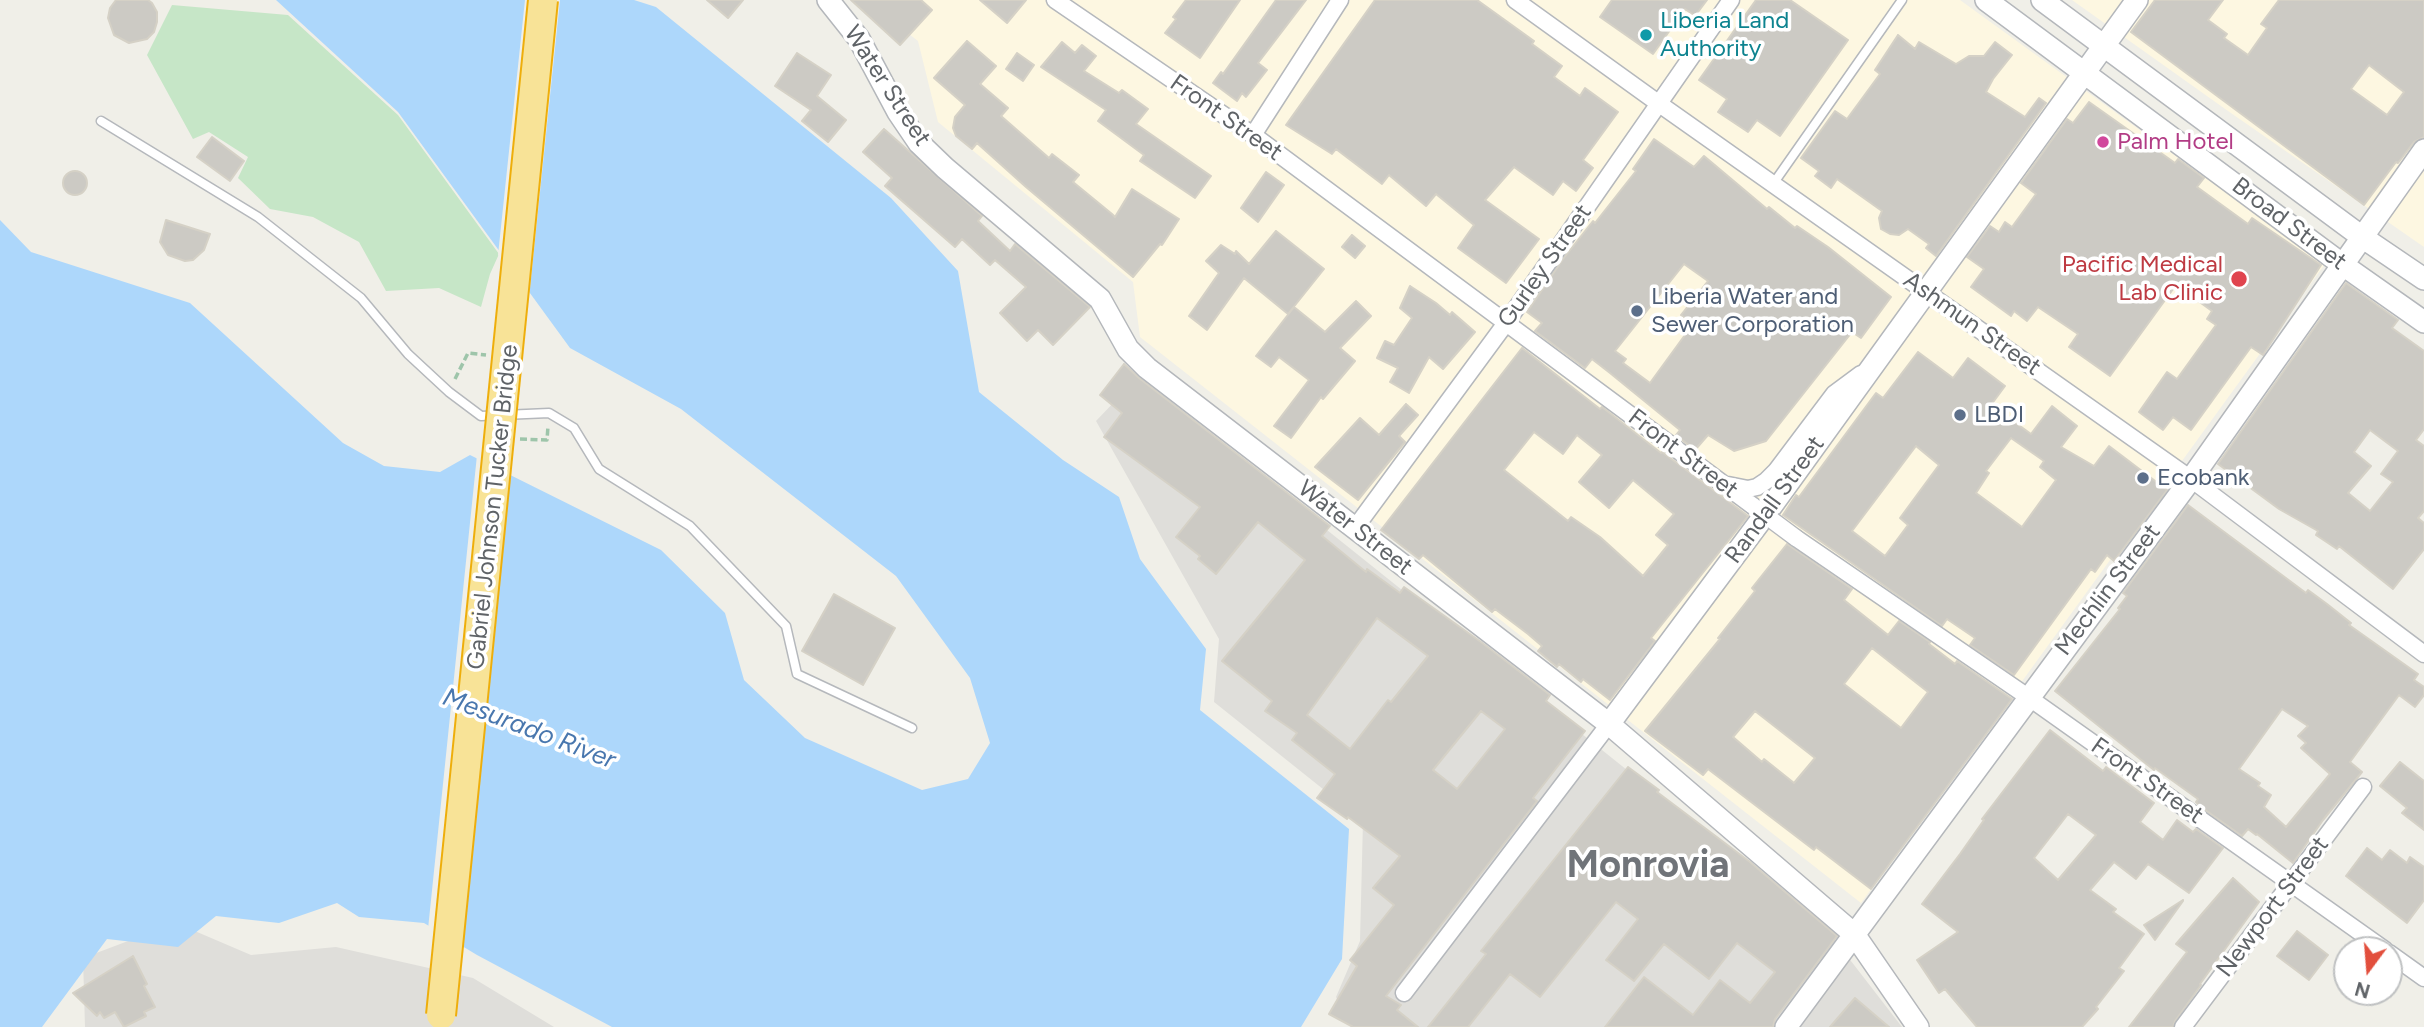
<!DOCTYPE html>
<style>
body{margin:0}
#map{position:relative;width:2424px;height:1027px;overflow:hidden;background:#f0efe8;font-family:Figtree,sans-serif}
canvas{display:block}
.north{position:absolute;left:2333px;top:936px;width:70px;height:70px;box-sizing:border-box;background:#fff;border:2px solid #bfc1c2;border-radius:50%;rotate:196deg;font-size:19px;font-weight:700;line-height:28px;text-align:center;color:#5f6367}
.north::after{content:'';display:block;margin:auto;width:24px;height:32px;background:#e24f3d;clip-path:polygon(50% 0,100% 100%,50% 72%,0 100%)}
</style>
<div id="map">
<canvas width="2424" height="1027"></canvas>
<div class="north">N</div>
</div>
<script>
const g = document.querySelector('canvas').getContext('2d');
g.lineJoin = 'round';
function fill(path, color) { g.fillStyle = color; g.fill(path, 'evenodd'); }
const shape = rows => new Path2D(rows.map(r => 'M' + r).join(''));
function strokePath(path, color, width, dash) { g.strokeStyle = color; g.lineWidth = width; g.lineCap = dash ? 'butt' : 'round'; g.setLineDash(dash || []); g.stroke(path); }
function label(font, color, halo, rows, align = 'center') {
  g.font = font + ' Figtree,sans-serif'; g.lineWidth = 7; g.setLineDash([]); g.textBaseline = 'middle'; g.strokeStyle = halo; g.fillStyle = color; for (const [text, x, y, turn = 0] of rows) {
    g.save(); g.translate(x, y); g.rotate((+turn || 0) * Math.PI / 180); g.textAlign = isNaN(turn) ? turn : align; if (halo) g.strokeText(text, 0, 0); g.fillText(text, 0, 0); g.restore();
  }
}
fill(shape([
 [865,0,1960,0,2325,264,1861,903,1140,337,1133,282,938,122,918,41],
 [2072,0,2424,0,2424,247,2228,111]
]), '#fdf7e1');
fill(shape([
 [1137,378,1827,930,1902,1027,1351,1027,1336,997,1360,941,1363,821,1214,702,1219,639,1096,421],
 [176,923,251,955,336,947,473,978,554,1027,85,1027,83,958]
]), '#dfdeda');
fill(shape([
 [172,5,288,15,398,115,499,254,490,274,481,307,439,288,386,291,359,242,313,217,270,209,238,178,248,157,209,132,193,139,147,55]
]), '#c6e6c7');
fill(shape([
 [276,0,634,0,656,7,891,198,958,271,979,392,1063,460,1119,497,1140,559,1206,649,1200,710,1349,829,1342,959,1301,1027,612,1027,477,955,424,923,359,917,337,903,279,923,216,916,178,947,107,939,42,1027,0,1027,0,220,31,252,190,303,343,443,384,466,440,472,470,455,661,550,725,613,744,680,805,738,922,790,968,779,990,743,970,678,896,576,681,409,570,348,398,112]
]), '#add7fb');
fill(shape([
 [525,0,560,0,529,298,498,255],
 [477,455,511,472,461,950,428,929]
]), '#f0efe8');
const building = shape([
 [116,0,148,0,152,3,157,12,157,22,154,32,147,39,129,43,114,35,108,18,110,8,116,0],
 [707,0,743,0,728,18,707,0],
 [851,0,921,0,932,10,900,45,851,0],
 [980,0,1026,0,1007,23,980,0],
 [1186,0,1240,0,1200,58,1165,33,1176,19,1173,17,1186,0],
 [1276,0,1306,0,1258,63,1267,70,1246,97,1242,93,1237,101,1213,83,1221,72,1223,74,1276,0],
 [1375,0,1477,0,1534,41,1532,44,1562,66,1554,77,1580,96,1585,88,1618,112,1583,160,1593,168,1576,191,1563,181,1553,195,1514,167,1485,200,1539,239,1506,283,1458,248,1474,225,1436,194,1426,206,1389,175,1382,184,1336,149,1332,154,1286,125,1375,0],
 [1612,0,1707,0,1695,16,1685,9,1653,54,1600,17,1612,0],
 [1756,0,1790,0,1848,40,1780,136,1757,120,1748,132,1718,112,1727,99,1699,80,1756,0],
 [2155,0,2223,0,2208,20,2227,34,2224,38,2248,55,2267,28,2261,24,2279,0,2424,0,2424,137,2414,142,2398,163,2396,162,2364,205,2131,32,2155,0],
 [2369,65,2404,92,2387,115,2351,89,2369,65],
 [1898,35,1915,49,1919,42,1956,64,1969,56,1984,56,1995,42,2012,55,1993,79,1986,92,2025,117,2039,98,2046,103,1936,256,1926,248,1929,244,1908,229,1899,235,1890,234,1881,229,1879,218,1882,211,1837,179,1831,188,1815,176,1819,171,1801,158,1835,111,1847,119,1880,74,1875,70,1898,35],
 [967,41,996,66,980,84,1008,108,1001,116,1049,158,1052,154,1079,175,1073,182,1112,214,1115,217,1132,189,1179,219,1162,245,1160,244,1133,277,1026,187,977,143,972,149,956,136,953,128,955,117,965,105,934,78,967,41],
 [1062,42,1075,53,1082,45,1096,56,1084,71,1119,93,1122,90,1148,109,1136,124,1211,176,1195,198,1140,161,1144,155,1098,121,1106,110,1041,67,1062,42],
 [797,53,831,75,817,96,846,120,828,142,802,121,811,110,775,86,797,53],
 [1017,53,1034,65,1023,81,1006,69,1017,53],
 [2089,102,2175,163,2178,159,2204,178,2197,187,2248,224,2252,218,2321,265,2263,355,2251,347,2191,430,2173,417,2163,430,2139,412,2167,372,2177,379,2216,325,2207,319,2212,311,2176,285,2110,376,2069,347,2078,334,2038,307,2027,321,2014,311,2011,316,1971,287,1984,269,1967,257,1990,226,1999,232,2005,222,2012,227,2036,194,2021,183,2067,119,2073,123,2089,102],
 [884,129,982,216,978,221,1010,251,1015,244,1090,307,1053,345,1038,330,1027,341,1000,313,1026,287,995,260,990,265,962,239,955,247,885,186,892,178,863,152,884,129],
 [212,137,244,161,230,181,197,157,212,137],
 [1654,139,1694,167,1704,156,1767,209,1769,207,1795,228,1797,226,1828,247,1891,297,1861,338,1852,332,1766,441,1734,451,1708,435,1695,450,1676,435,1680,430,1610,373,1592,359,1585,368,1535,331,1542,323,1527,312,1563,259,1593,221,1595,223,1636,171,1633,169,1654,139],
 [1684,264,1708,281,1681,315,1693,324,1650,383,1623,363,1626,359,1615,351,1684,264],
 '63 183a12 12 0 1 1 24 0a12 12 0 1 1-24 0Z',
 [1266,172,1284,185,1258,222,1241,208,1266,172],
 [166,220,210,234,204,250,193,260,185,261,168,255,160,242,166,220],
 [1276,231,1324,269,1288,314,1244,278,1207,330,1189,316,1219,273,1206,261,1221,245,1235,254,1236,251,1249,264,1276,231],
 [1352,235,1365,246,1355,258,1342,247,1352,235],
 [2346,283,2398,320,2392,328,2424,351,2424,429,2416,440,2424,446,2424,511,2418,518,2424,523,2424,549,2393,589,2339,546,2337,549,2316,535,2318,531,2279,509,2218,464,2346,283],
 [2370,430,2398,451,2381,474,2393,482,2370,511,2348,493,2371,466,2354,452,2370,430],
 [1410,286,1436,303,1450,315,1452,312,1475,332,1443,369,1429,357,1409,393,1390,382,1398,368,1377,358,1385,341,1394,345,1412,318,1400,308,1410,286],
 [1356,301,1371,316,1340,348,1355,361,1323,399,1321,397,1291,438,1274,426,1309,380,1279,357,1271,367,1256,356,1294,307,1325,332,1356,301],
 [1522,348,1600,409,1602,407,1661,453,1662,452,1748,516,1651,638,1655,641,1610,700,1583,679,1581,682,1559,664,1557,667,1538,651,1542,646,1528,634,1495,609,1492,612,1423,555,1419,559,1381,530,1522,348],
 [1534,432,1563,454,1577,435,1602,455,1579,482,1609,508,1633,480,1674,514,1656,535,1668,545,1643,576,1600,537,1571,517,1568,521,1504,470,1534,432],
 [1918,352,1953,378,1968,358,2005,386,1991,405,2031,434,2052,406,2077,426,2061,447,2094,466,2109,446,2167,490,2114,561,2107,555,2095,572,2091,569,2014,675,1970,645,1975,638,1947,619,1942,626,1783,515,1796,495,1799,497,1876,393,1883,398,1918,352],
 [2011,438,2044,461,2040,467,2056,480,2022,527,1976,493,1989,473,1986,471,2011,438],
 [1916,446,1939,465,1900,518,1908,525,1885,556,1852,531,1916,446],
 [1124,364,1139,378,1330,526,1322,536,1366,572,1367,569,1400,593,1404,587,1481,642,1550,695,1546,701,1585,731,1533,798,1537,801,1386,996,1401,1005,1397,1010,1418,1027,1353,1027,1329,1014,1357,966,1350,960,1394,905,1373,888,1400,856,1348,817,1347,819,1317,798,1335,774,1292,740,1297,733,1265,711,1272,701,1222,661,1305,560,1258,522,1216,574,1198,559,1200,556,1176,537,1200,507,1104,437,1122,413,1100,395,1124,364],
 [1377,618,1428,656,1391,702,1388,700,1350,749,1307,715,1377,618],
 [1481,711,1505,729,1457,789,1433,770,1481,711],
 [1406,404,1418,415,1399,436,1405,442,1358,500,1315,467,1360,418,1379,435,1406,404],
 [2188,505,2306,593,2308,590,2327,604,2351,623,2349,625,2418,674,2414,680,2424,687,2424,695,2415,707,2399,695,2350,762,2362,772,2323,820,2293,863,2257,834,2256,835,2248,829,2242,836,2201,807,2196,802,2198,799,2155,768,2154,770,2055,691,2120,609,2118,608,2127,596,2123,593,2188,505],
 [2282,709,2308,726,2298,736,2306,743,2301,748,2330,774,2286,827,2264,807,2271,795,2258,786,2260,783,2239,769,2282,709],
 [1787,544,1852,589,1844,600,1888,635,1899,621,1930,642,1929,644,1955,664,1957,661,2012,699,1871,889,1816,847,1814,850,1708,769,1703,775,1645,731,1720,639,1718,638,1755,591,1752,588,1787,544],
 [1872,648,1928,692,1901,728,1844,684,1872,648],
 [1755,711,1815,758,1794,783,1764,759,1762,762,1733,737,1755,711],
 [834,594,895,628,863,685,802,651,834,594],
 [2050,730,2103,771,2106,767,2154,803,2140,822,2163,840,2177,820,2193,832,2196,829,2223,848,2189,893,2148,864,2136,879,2114,862,2090,890,2116,909,2113,912,2144,934,2119,968,2124,971,2096,1007,2098,1009,2082,1027,1977,1027,1945,989,1939,993,1917,960,1958,932,1922,904,1960,854,1984,820,1982,819,2050,730],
 [2068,814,2096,835,2058,880,2034,858,2068,814],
 [2400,762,2424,781,2424,830,2402,813,2407,808,2380,786,2400,762],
 [1628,767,1659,790,1657,792,1750,862,1837,936,1775,1019,1773,1027,1605,1027,1644,977,1693,1015,1720,980,1750,1003,1775,972,1737,943,1709,979,1664,944,1634,981,1606,960,1638,919,1616,902,1540,997,1510,974,1468,1027,1428,1027,1486,954,1481,951,1628,767],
 [2367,848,2382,860,2390,850,2407,863,2410,857,2424,867,2424,900,2407,923,2346,876,2367,848],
 [2233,878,2259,902,2200,984,2201,985,2175,1021,2173,1027,2129,1027,2187,952,2176,944,2233,878],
 [2183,900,2183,901,2155,940,2144,925,2183,900],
 [2297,931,2328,955,2309,980,2277,956,2297,931],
 [133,956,147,984,144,986,155,1007,144,1012,146,1016,124,1027,115,1012,104,1018,100,1012,97,1016,73,993,133,956],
 [1855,998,1889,1027,1830,1027,1855,998]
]);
fill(building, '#cccac4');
strokePath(building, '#d5d1c6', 2);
const lane = shape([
 [101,121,258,217,361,298,408,354,449,392,481,416,549,413,574,428,599,469,690,526,786,626,797,674,912,728],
 [1773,184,1902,0]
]);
const street = shape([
 [1055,0,1253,135,1753,506],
 [1515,0,1658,103,2191,479,2424,654],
 [1253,135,1340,0],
 [1728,485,1748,489,1757,487,1766,481,1776,471,1834,394,1861,374],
 [1355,528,1506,323,1731,0],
 [1796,538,2028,697,2385,950],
 [2389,953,2424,978],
 [1404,993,1609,724],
 [2183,1027,2363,787]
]);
const secondary = shape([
 [828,0,859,39,898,112,919,143,945,168,1100,299,1128,349,1147,368,1609,724,1854,934,1918,1027],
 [1986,0,2343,265,2424,322],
 [2042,0,2362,237,2424,279],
 [1609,724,1773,504,2137,0],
 [1786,1027,2191,479,2424,150]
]);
strokePath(lane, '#b5b8bc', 11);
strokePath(street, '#b5b8bc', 19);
strokePath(secondary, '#b4b7bb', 24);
strokePath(shape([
 [455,379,468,353,486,355],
 [520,439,547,440,548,426]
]), '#9ec5aa', 3.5, [7, 3.5]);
strokePath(lane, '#fff', 8);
strokePath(street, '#fff', 16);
strokePath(secondary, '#fff', 21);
const streetBridge = shape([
 [1753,506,1796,538]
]);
const highwayBridge = shape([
 [441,1015,543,0]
]);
strokePath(streetBridge, '#b5b8bc', 19, []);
strokePath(highwayBridge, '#eeae0b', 32, []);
strokePath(streetBridge, '#fff', 16);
strokePath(highwayBridge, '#f8e397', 28);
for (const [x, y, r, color] of [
 [1646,35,7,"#0f9aa8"],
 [2103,142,7,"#d1479c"],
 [2239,279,9,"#e0444e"],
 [1637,311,7,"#5c6f8a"],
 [1960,415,7,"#5c6f8a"],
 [2143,478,7,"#5c6f8a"]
]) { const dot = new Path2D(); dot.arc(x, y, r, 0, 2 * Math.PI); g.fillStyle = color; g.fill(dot); strokePath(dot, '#fff', 2.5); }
label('24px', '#0d838f', '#fff', [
 ["Liberia Land",1660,21],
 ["Authority",1660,49]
], 'left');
label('24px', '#5f6367', '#fff', [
 ["Water Street",887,86,57],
 ["Front Street",1226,118,35],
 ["Broad Street",2289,224,37],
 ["Gurley Street",1545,266,-55],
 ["Ashmun Street",1972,324,35],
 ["Front Street",1683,454,37],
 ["Randall Street",1775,500,-54],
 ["Gabriel Johnson Tucker Bridge",493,507,-84],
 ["Water Street",1355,528,38],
 ["Mechlin Street",2108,590,-53],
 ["Front Street",2147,781,35],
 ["Newport Street",2273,907,-53]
]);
label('24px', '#b23c85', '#fff', [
 ["Palm Hotel",2117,142]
], 'left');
label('24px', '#be3a42', '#fff', [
 ["Pacific Medical",2223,265],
 ["Lab Clinic",2223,293]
], 'right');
label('24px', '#4e5e75', '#fff', [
 ["Liberia Water and",1651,297],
 ["Sewer Corporation",1651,325],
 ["LBDI",1974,415],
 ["Ecobank",2157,478]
], 'left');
label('italic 26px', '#4977ae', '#fff', [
 ["Mesurado River",529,729,21]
]);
label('bold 38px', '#707479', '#fff', [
 ["Monrovia",1648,866]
]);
</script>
